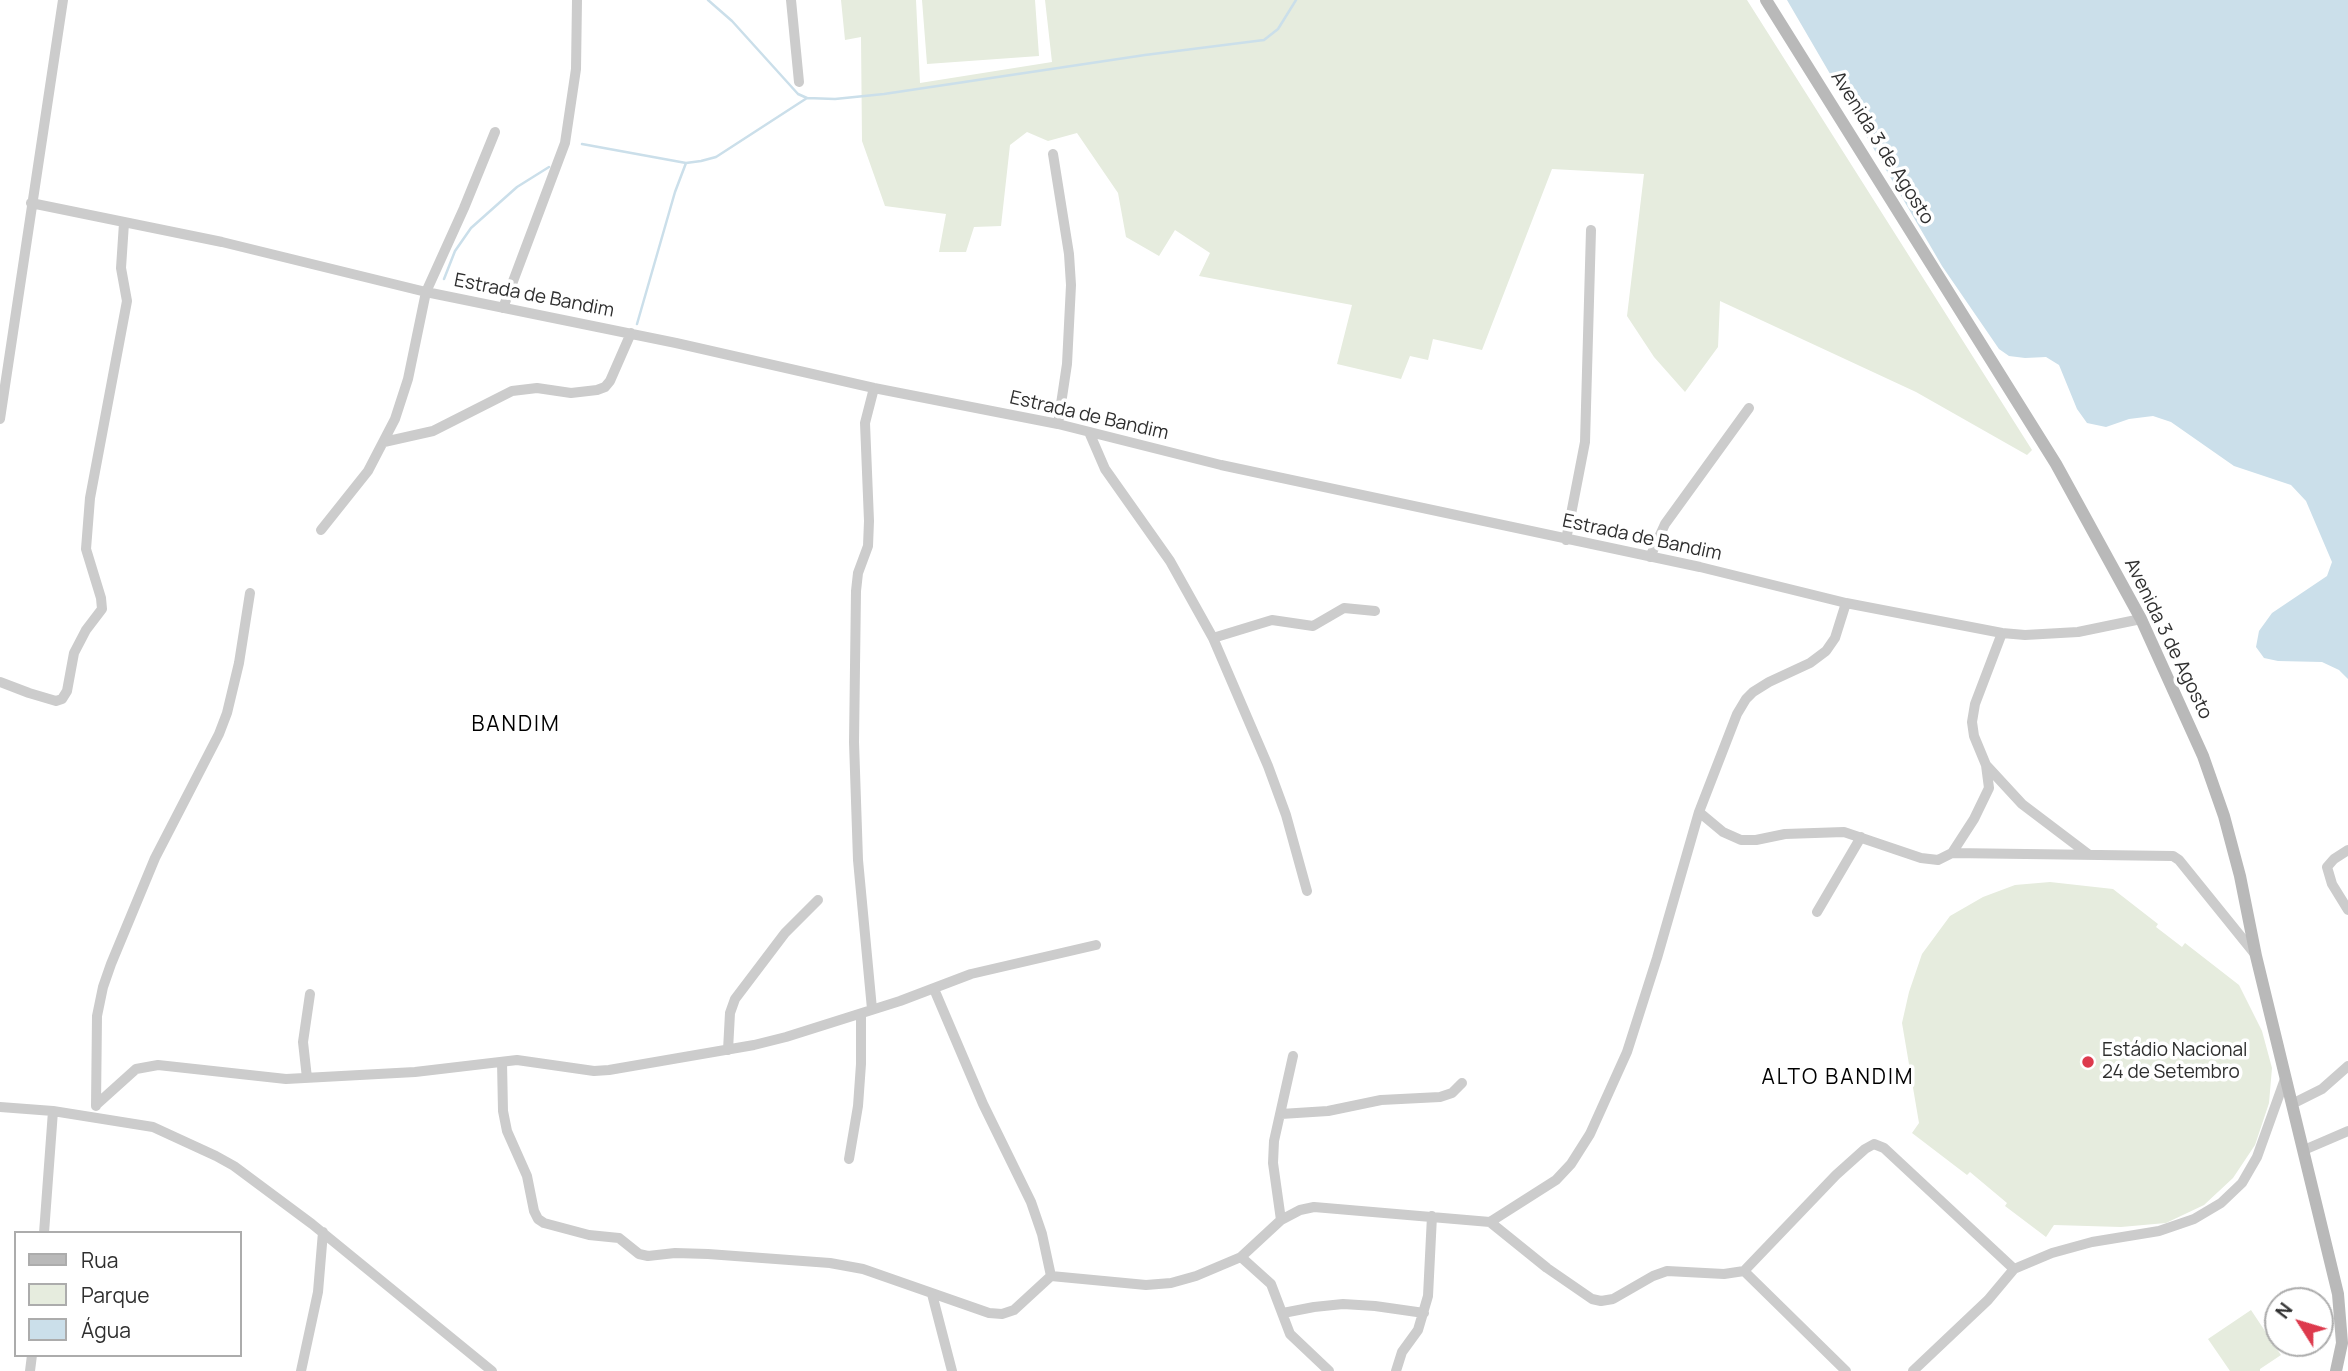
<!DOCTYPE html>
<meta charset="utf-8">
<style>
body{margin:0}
#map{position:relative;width:2348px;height:1371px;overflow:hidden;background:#fff;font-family:Manrope,sans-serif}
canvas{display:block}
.legend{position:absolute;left:14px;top:1231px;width:228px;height:126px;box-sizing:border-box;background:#fff;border:2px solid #acacac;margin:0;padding:9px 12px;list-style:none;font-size:21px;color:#2f2f2f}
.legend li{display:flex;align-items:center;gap:14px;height:35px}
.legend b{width:35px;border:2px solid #acacac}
.north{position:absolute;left:2264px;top:1287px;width:70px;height:70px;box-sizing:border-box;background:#fff;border:2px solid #acacac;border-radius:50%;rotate:307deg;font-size:19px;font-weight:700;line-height:28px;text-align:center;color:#2f2f2f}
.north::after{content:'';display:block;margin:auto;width:24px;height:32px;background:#dd3a4d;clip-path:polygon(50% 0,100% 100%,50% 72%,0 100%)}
</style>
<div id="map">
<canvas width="2348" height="1371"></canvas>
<ul class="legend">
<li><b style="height:9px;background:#b9b9b9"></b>Rua</li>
<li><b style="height:19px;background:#e6ecde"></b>Parque</li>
<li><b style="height:19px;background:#cbdfea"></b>Água</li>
</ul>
<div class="north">N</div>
</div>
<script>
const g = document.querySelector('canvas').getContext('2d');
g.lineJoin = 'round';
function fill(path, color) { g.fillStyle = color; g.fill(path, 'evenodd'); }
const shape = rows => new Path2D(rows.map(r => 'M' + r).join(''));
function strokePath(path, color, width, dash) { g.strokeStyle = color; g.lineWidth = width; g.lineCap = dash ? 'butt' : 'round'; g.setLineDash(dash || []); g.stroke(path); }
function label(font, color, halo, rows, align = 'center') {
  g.font = font + ' Manrope,sans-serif'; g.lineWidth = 7; g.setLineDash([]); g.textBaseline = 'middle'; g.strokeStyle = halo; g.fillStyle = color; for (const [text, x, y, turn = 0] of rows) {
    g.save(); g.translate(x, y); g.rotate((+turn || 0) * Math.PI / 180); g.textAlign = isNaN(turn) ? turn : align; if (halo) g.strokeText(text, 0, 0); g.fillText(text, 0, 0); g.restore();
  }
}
fill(shape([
 [841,0,916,0,920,83,1052,62,1045,0,1747,0,2032,450,2027,455,1916,392,1720,301,1718,347,1685,392,1654,357,1627,316,1644,174,1552,169,1482,350,1433,339,1428,360,1410,356,1401,379,1337,364,1352,305,1199,276,1210,253,1175,230,1159,256,1126,237,1118,193,1077,133,1048,141,1027,132,1010,145,1001,226,974,227,966,252,939,252,946,214,885,206,862,141,861,37,845,40],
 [922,0,1035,0,1039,56,927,64],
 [2050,882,2113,889,2158,924,2156,927,2182,947,2185,943,2239,985,2262,1031,2272,1068,2269,1103,2255,1145,2233,1178,2204,1205,2166,1223,2121,1227,2054,1225,2046,1237,2005,1206,2007,1203,1970,1172,1967,1175,1912,1133,1919,1123,1902,1023,1909,992,1922,954,1950,916,1983,897,2015,885],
 [2251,1310,2281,1355,2260,1369,2260,1371,2230,1371,2208,1339]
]), '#e6ecde');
fill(shape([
 [1787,0,2348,0,2348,679,2339,670,2322,662,2278,661,2264,658,2256,647,2259,631,2272,613,2327,576,2332,562,2306,501,2291,485,2234,466,2171,422,2153,416,2129,419,2106,427,2087,423,2077,409,2059,365,2046,357,2025,358,2009,356,1999,349,1942,266]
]), '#cbdfea');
strokePath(shape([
 [708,0,732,21,798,94,807,98],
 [582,144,686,163,701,161,716,157,807,98,835,99,884,94,1145,55,1264,40,1278,29,1296,0],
 [444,279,455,251,471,228,517,187,549,167],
 [637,324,675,192,686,163]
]), '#cbdfea', 2.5);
strokePath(shape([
 [791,0,799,82],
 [1053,154,1069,254,1071,285,1067,364,1058,424],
 [31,203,222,242,426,292,676,343,874,388,1058,424,1221,465,1700,567,1846,603,2002,633,2025,635,2078,632,2141,619],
 [503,308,565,143,576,69,577,0],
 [0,419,63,0],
 [1089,432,1105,469,1170,561,1213,638,1268,766,1286,815,1307,891],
 [384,442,433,431,512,391,537,388,571,393,597,390,605,387,610,381,631,333],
 [321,530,368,471,395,419,408,379,426,292,464,208,495,132],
 [1566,540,1585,442,1591,230],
 [1650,557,1665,524,1749,408],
 [1213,638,1272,620,1313,626,1344,608,1375,611],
 [0,682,29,693,56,701,62,699,67,691,74,653,86,630,102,609,101,598,86,549,90,498,127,301,121,268,124,223],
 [1986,765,2022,804,2088,854],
 [1699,812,1723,832,1741,840,1756,840,1785,834,1844,832,1921,858,1938,860,1952,853,1974,819,1989,788,1986,765,1974,736,1972,722,1975,704,2002,633],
 [2348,850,2334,859,2327,867,2332,884,2348,910],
 [1952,853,2173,856,2179,860,2255,954],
 [1817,912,1861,837],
 [934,989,983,1104,1031,1202,1042,1234,1051,1276],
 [872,1009,858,860,854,742,856,591,858,573,868,546,869,521,865,423,874,388],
 [728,1050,730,1013,735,999,785,933,818,900],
 [502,1062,503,1111,507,1131,527,1176,534,1211,538,1219,544,1223,589,1235,619,1238,639,1254,648,1256,675,1253,708,1254,830,1263,863,1269,989,1313,1002,1314,1014,1310,1051,1276,1146,1285,1171,1283,1196,1276,1241,1257,1281,1220,1300,1210,1314,1207,1490,1222,1556,1180,1571,1164,1590,1134,1627,1052,1657,958,1699,812,1737,714,1746,699,1753,692,1769,682,1810,663,1826,651,1835,638,1846,603],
 [307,1078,303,1042,310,994],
 [2292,1104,2322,1089,2348,1066],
 [96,1105,136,1069,158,1065,286,1079,415,1072,517,1060,594,1071,609,1070,754,1045,786,1037,900,1001,971,974,1096,945],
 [96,1106,97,1016,103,987,111,964,155,858,219,734,227,713,239,663,250,593],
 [0,1107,53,1111,153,1127,216,1156,234,1166,312,1224,492,1371],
 [1281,1114,1328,1111,1381,1100,1440,1097,1452,1093,1462,1083],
 [2304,1150,2348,1131],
 [849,1159,858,1106,861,1064,861,1014],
 [1281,1220,1273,1163,1274,1141,1293,1056],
 [1490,1222,1547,1268,1592,1299,1601,1301,1613,1299,1653,1276,1667,1271,1724,1274,1744,1271,1836,1175,1865,1149,1874,1144,1884,1148,2014,1269,2052,1253,2092,1242,2159,1231,2194,1219,2221,1203,2242,1183,2257,1157,2285,1079],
 [44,1233,53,1111],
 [1241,1257,1271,1284,1290,1334,1329,1371],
 [1744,1271,1846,1371],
 [932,1294,952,1371],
 [1283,1313,1314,1307,1343,1304,1375,1306,1424,1313],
 [30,1371,32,1355],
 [301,1371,318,1292,323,1232],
 [1396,1371,1402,1352,1418,1330,1428,1296,1432,1216],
 [1913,1371,1988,1300,2014,1269]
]), '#ccc', 10);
strokePath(shape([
 [1766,0,2056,464,2141,619,2203,756,2224,816,2240,876,2256,956,2338,1294,2342,1343,2336,1371]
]), '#b9b9b9', 12);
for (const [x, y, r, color] of [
 [2088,1062,7,"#dd3a4d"]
]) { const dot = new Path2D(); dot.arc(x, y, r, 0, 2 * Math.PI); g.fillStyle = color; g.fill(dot); strokePath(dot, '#fff', 2.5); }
label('19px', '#2f2f2f', '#fff', [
 ["Avenida 3 de Agosto",1882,148,58],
 ["Estrada de Bandim",534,296,11],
 ["Estrada de Bandim",1089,416,13],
 ["Estrada de Bandim",1642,538,12],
 ["Avenida 3 de Agosto",2168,639,64]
]);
label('19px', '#2f2f2f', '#fff', [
 ["Estádio Nacional",2102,1051],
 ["24 de Setembro",2102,1073]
], 'left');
g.letterSpacing = '2px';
label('21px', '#000', '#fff', [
 ["BANDIM",516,725],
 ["ALTO BANDIM",1838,1078]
]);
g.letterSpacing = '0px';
</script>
